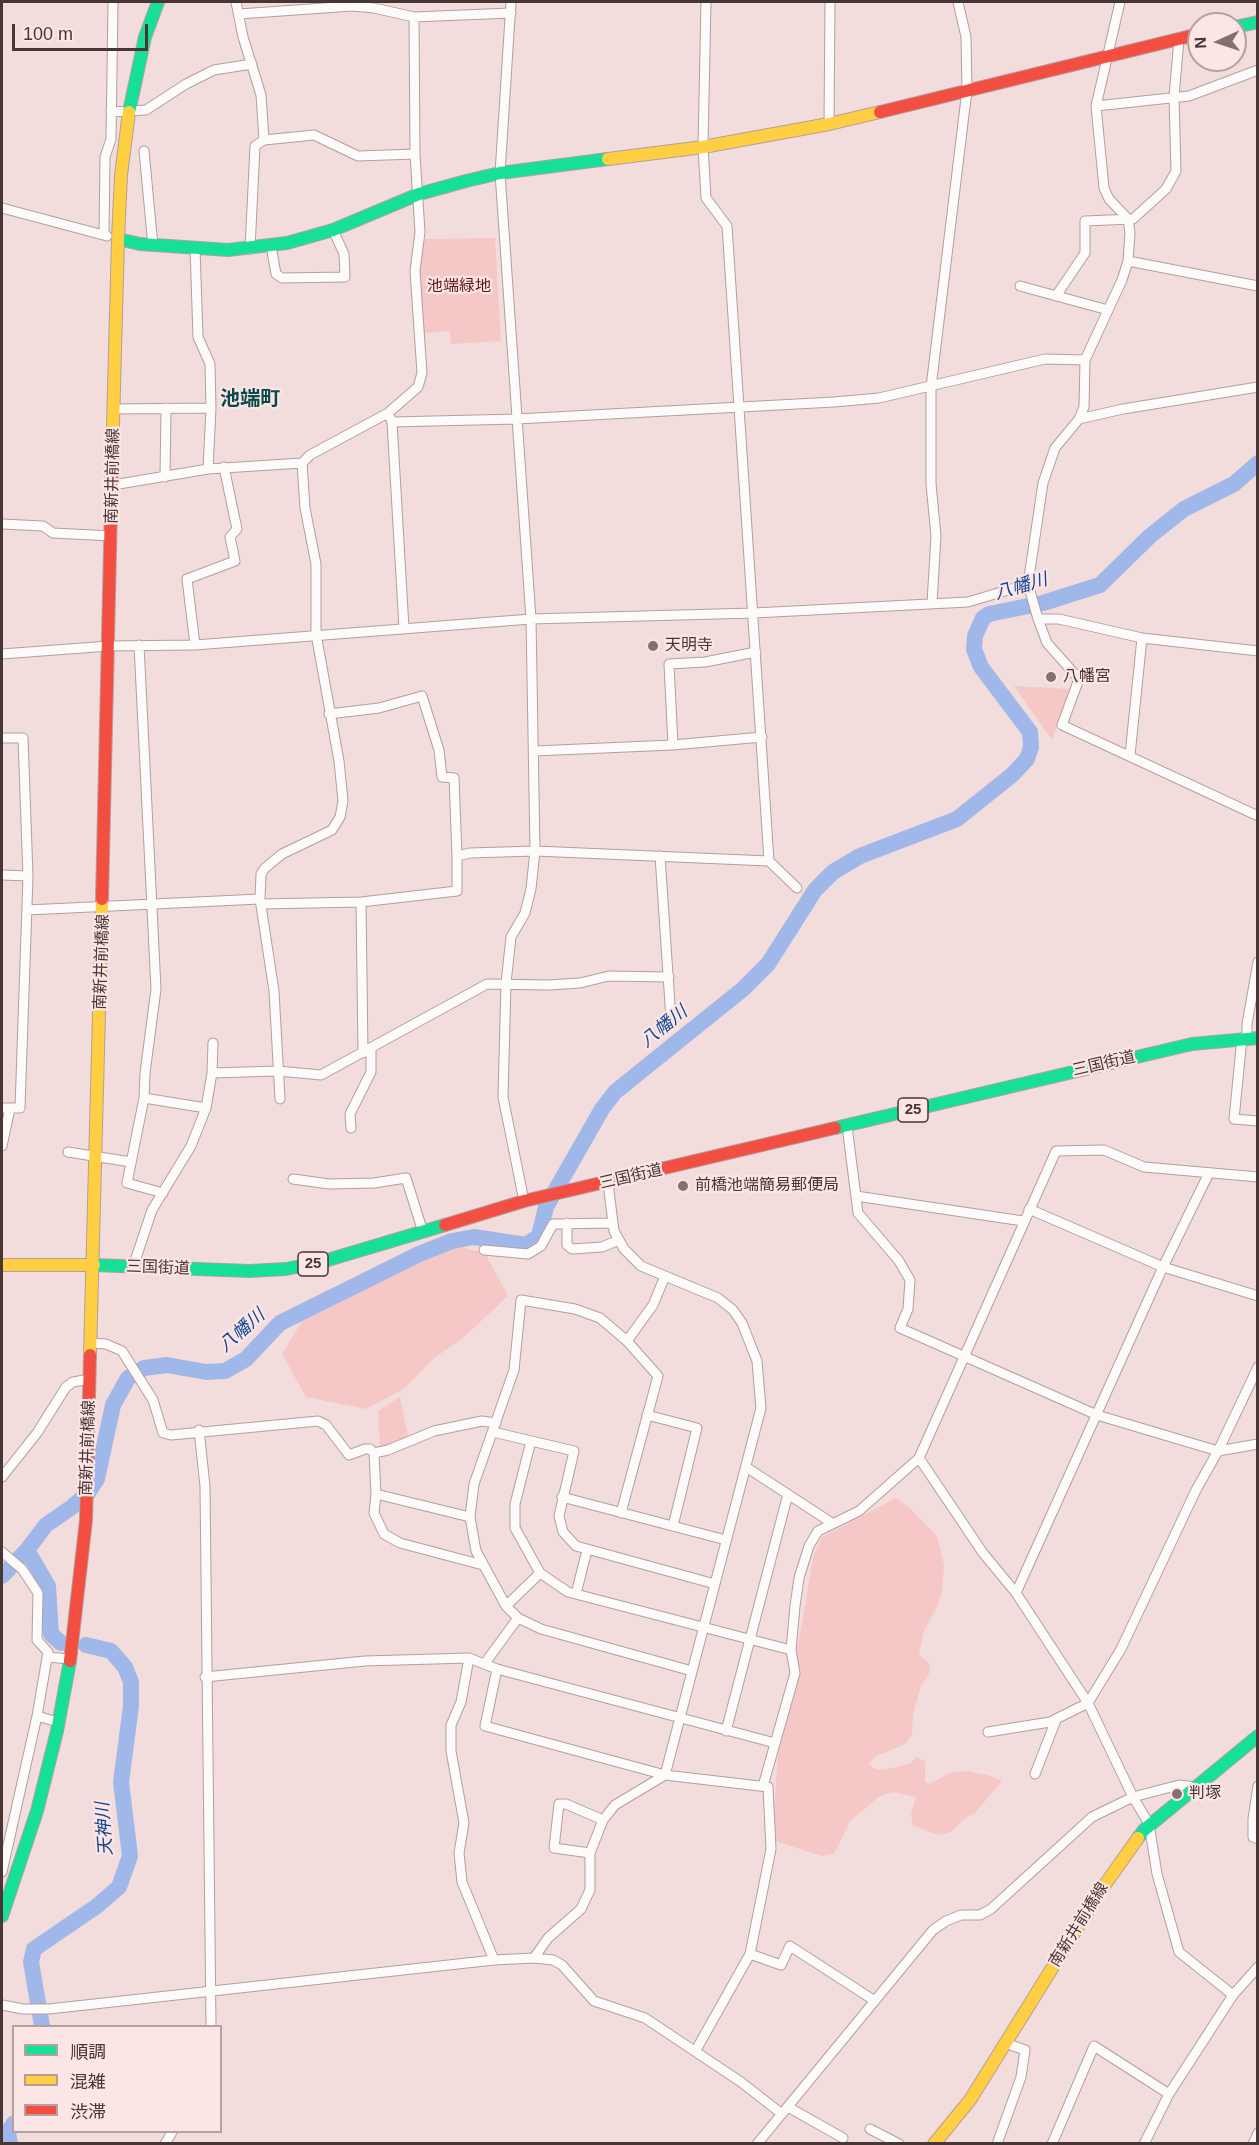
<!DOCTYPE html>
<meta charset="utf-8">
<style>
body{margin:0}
#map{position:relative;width:1259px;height:2145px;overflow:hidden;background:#f3dcdc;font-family:Arial,"Noto Sans JP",sans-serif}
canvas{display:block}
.frame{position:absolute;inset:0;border:3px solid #4a3535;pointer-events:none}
.legend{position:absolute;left:12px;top:2025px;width:210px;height:108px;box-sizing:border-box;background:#fce6e5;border:2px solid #b59f9f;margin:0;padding:8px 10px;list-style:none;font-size:18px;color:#4a3535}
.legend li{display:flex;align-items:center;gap:12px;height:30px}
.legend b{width:30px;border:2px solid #b59f9f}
.north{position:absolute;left:1187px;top:12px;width:60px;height:60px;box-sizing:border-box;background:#fce6e5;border:2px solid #b59f9f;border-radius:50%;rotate:267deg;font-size:16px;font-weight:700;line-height:24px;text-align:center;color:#4a3535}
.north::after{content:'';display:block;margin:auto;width:21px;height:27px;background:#856f6f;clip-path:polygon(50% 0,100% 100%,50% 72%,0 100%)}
.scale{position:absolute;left:12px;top:24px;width:136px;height:27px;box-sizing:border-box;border:3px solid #4a3535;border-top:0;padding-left:8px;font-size:18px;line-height:21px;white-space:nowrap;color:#4a3535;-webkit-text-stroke:4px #fce6e5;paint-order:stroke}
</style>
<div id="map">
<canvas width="1259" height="2145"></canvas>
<div class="frame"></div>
<ul class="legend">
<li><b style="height:8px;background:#16e098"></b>順調</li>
<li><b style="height:8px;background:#ffcf43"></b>混雑</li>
<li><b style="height:8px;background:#f24e42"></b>渋滞</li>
</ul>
<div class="north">N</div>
<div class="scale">100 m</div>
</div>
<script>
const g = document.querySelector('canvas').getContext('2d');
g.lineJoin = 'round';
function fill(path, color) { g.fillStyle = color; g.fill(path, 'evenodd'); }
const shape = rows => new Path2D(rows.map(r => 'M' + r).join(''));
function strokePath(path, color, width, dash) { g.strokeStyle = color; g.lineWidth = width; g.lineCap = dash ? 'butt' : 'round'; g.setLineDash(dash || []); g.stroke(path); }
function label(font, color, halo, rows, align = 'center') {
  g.font = font + ' Arial,"Noto Sans JP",sans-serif'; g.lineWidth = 4.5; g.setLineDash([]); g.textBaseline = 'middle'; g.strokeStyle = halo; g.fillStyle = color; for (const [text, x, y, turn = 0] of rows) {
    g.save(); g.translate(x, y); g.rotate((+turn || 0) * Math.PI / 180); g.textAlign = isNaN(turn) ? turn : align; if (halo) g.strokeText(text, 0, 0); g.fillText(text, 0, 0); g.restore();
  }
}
fill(shape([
 [495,238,501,341,451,344,450,331,424,333,419,273,422,239],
 [1014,686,1069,689,1052,740],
 [439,1241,485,1253,508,1296,464,1337,433,1359,405,1388,366,1409,306,1397,282,1354,305,1316,346,1292,388,1277],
 [400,1397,408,1436,390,1446,380,1447,378,1411],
 [896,1498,909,1507,937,1536,944,1565,942,1592,938,1605,924,1631,919,1654,930,1664,929,1674,921,1685,913,1715,912,1734,905,1744,875,1757,869,1763,873,1768,883,1770,910,1764,916,1757,925,1761,925,1782,930,1784,949,1773,967,1771,991,1776,1002,1781,974,1814,965,1818,951,1832,938,1835,913,1826,911,1814,916,1797,893,1792,880,1796,850,1821,834,1854,822,1856,772,1840,778,1754,797,1684,794,1666,814,1555,822,1537]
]), '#f5c8c7');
strokePath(shape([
 [27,1550,48,1586,51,1634,61,1643],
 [2,1576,27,1550,46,1525,72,1507,88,1493,97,1479,113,1405,128,1378,144,1368,167,1365,206,1372,225,1371,246,1359,280,1323,419,1254,452,1241,474,1237,526,1245,539,1236,546,1207,602,1109,615,1092,743,989,768,964,815,890,833,872,860,856,957,819,1012,775,1027,759,1031,747,1030,732,981,667,974,649,975,636,983,618,989,614,1043,603,1100,585,1150,536,1184,509,1234,484,1258,463],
 [42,2026,31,1962,34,1949,97,1906,119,1887,130,1856,121,1782,131,1706,131,1682,125,1667,111,1651,86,1645],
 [10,2144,8,2132,14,2123]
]), '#a0b8e9', 16);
const street = shape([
 [236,2,243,37,261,95,264,140,255,146,250,249],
 [511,2,500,173,531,619,535,851,531,889,525,913,511,937,506,983,503,1097,524,1201],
 [1120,2,1096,106,1104,188,1109,199,1128,219,1130,233,1128,261,1122,280,1085,360,1084,407,1079,419,1055,448,1043,483,1028,584,1038,619,1059,619,1142,638,1258,651],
 [239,14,352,6,374,8,414,17,511,13],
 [1096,106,1189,96,1258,70],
 [111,112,146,110,186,84,214,70,252,64],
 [829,124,830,2],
 [264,140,314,135,358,156,415,154],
 [144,151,153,246],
 [2,208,107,236],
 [104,235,105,157,111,139,113,2],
 [271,246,276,274,282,278,345,277,344,254,333,230],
 [195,248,198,337,210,364,211,408],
 [1128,261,1258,286],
 [1020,286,1108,310],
 [1056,296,1085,253,1085,221,1133,219,1166,189,1176,171,1174,97,1179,39],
 [388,413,392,422,517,419,834,402,879,398,1045,359,1085,360],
 [1079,419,1123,409,1258,387],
 [392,422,404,628],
 [208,469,302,463],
 [165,477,166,408],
 [113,485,208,469,211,408,114,409],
 [2,524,43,526,53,533,112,536],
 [932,603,936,536,931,484,931,387,967,90,966,37,958,2],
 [1038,619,1047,643,1079,679,1062,725,1258,816],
 [139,645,156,989,145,1073,144,1098,127,1183,163,1193],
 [195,645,187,579,235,561,230,537,237,529,224,467],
 [2,654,109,646,195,645,531,619,754,613,968,602,1028,584],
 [329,714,379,708,422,696,439,750,442,777,454,778,457,856],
 [2,738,23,738,28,876,20,1108,2,1108],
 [673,745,669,664,705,662,756,652],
 [534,751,673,745,762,737],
 [1130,755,1142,638],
 [660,856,671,1019],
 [769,861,797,888],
 [2,875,28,876],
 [260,899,261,874,265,868,282,854,332,830,340,817,343,801,339,761,316,634,316,564,305,508,302,463,310,455,388,413,418,387,422,373,415,271,420,232,415,154,414,17],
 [361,902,363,1053],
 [261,904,361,902,457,891,457,856,470,853,535,851,769,861,727,226,706,198,703,147,706,2],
 [27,910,260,899,274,991,280,1099],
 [1242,1038,1234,1119,1258,1121],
 [1247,1038,1247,1024,1258,962],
 [212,1073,213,1043],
 [144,1098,206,1108],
 [847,1126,858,1213,899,1261,910,1280,908,1309,900,1328,1097,1415,1218,1451,1258,1444],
 [351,1128,350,1114,371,1072,371,1049],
 [2,1146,10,1108],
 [68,1152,131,1162],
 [293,1179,329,1184,374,1183,406,1178,423,1232],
 [856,1196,1023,1221],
 [1029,1209,1163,1267,1258,1296],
 [567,1223,567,1245,572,1249,602,1247,619,1240],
 [484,1250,528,1254,541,1246,553,1224,612,1223],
 [133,1267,152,1210,191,1146,206,1108,212,1073,278,1071,321,1075,487,984,549,985,580,983,609,976,669,977],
 [627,1341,653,1305,665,1276],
 [91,1343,106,1344,122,1351,153,1400,163,1433,171,1435,318,1421,326,1425,349,1455,365,1449,370,1449,374,1453,388,1450,434,1431,482,1421,496,1423],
 [647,1415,697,1428,673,1526],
 [199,1430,205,1486,211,2026],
 [493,1432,574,1451,559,1516,563,1532,576,1546,715,1584],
 [531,1441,515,1504,515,1528,540,1573,568,1592,791,1650],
 [374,1453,376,1494],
 [919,1458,983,1553,1016,1593,1088,1703,1133,1797,1149,1824,1157,1874,1179,1952,1233,1995],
 [746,1467,832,1523],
 [2,1477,37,1433,66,1387,73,1382,90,1379],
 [562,1497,726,1540],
 [621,1513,658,1376,627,1341,600,1318,575,1309,521,1300,514,1370,474,1484,470,1517,476,1551,506,1606,518,1618,541,1629,692,1671],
 [470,1517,376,1494,374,1513,384,1534,400,1543,483,1565],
 [2,1552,22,1569,38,1593,37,1640,48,1652,37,1716,2,1872],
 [1016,1593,1163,1267,1209,1173],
 [576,1594,587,1550],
 [506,1606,540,1573],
 [47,1657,70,1659],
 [469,1658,461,1702,451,1725,451,1751,464,1823,459,1853,462,1882,494,1960],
 [485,1663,518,1618],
 [497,1669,485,1726,665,1775,768,1787,771,1849,750,1954,696,2050],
 [205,1677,365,1661,469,1658,497,1669,775,1743],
 [37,1716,58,1722],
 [726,1731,788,1494],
 [988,1732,1050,1722,1088,1703,1121,1649,1196,1490,1218,1451,1258,1367],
 [1035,1774,1056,1720],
 [763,1786,795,1673,791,1650,795,1606,799,1578,809,1546,818,1531,859,1511,919,1458,1056,1151,1104,1150,1144,1167,1258,1177],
 [1258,1786,1253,1819,1253,1837,1258,1839],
 [590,1853,554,1848,559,1804,566,1804,603,1820],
 [750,1954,781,1965,790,1946,875,2001],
 [534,1958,548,1938,581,1909,590,1890,590,1853,603,1820,615,1805,665,1775,761,1408,757,1361,742,1323,733,1310,718,1298,641,1266,624,1249,614,1231,608,1183],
 [2,2005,23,2009,49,2009,494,1960,534,1958,553,1960,562,1965,594,2001,645,2018,741,2082,782,2114],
 [788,2107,843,2138],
 [870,2129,899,2144],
 [165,2144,172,2132],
 [757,2144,933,1930,946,1921,961,1915,980,1915,991,1909,1092,1817,1133,1797,1179,1785,1196,1787],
 [997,2144,1021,2077,1025,2050,1005,2043],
 [1052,2144,1094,2046,1169,2094],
 [1144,2144,1169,2094,1233,1995,1258,1967],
 [1253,2144,1258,2133]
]);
const fast = shape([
 [1235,27,1258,22],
 [129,112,145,37,158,2],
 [118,239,140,244,228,250,287,243,333,230,419,194,466,181,500,173,608,159],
 [835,1128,1192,1044,1258,1038],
 [94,1265,249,1271,286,1269,321,1262,445,1225],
 [1138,1838,1144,1830,1258,1736],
 [2,1916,37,1811,57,1731,70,1661]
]);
const slow = shape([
 [608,159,703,147,829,124,880,112],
 [112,463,118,239,121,175,129,112],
 [2,1265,94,1265],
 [90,1355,102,899],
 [934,2144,970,2100,1099,1893,1138,1838]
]);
const jam = shape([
 [880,112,1199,34],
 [102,899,112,463],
 [445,1225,524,1201,835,1128],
 [70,1661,86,1520,90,1355]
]);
strokePath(street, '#b29f9f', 11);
strokePath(fast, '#b29f9f', 14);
strokePath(slow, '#b29f9f', 14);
strokePath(jam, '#b29f9f', 14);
strokePath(street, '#fdfafa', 9);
strokePath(fast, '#16e098', 12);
strokePath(slow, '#ffcf43', 12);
strokePath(jam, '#f24e42', 12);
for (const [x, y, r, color] of [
 [653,646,6,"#856f6f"],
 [1051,677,6,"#856f6f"],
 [683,1186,6,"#856f6f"],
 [1177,1794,6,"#856f6f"]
]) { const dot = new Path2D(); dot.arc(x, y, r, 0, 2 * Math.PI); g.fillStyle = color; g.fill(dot); strokePath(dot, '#fce6e5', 2); }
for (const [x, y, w] of [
 [913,1110,30],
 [313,1264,30]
]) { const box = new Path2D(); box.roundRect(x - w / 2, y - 12, w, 24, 4.5); g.fillStyle = '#fce6e5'; g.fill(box); strokePath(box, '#4a3535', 1.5); }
label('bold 15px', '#4a3535', null, [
 ["25",913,1110],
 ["25",313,1264]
]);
label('16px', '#62111c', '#fce6e5', [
 ["池端緑地",459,287]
]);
label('16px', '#4a3535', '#fce6e5', [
 ["南新井前橋線",113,476,-89],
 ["南新井前橋線",102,962,-88],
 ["三国街道",1104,1064,-13],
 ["三国街道",631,1177,-13],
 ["三国街道",158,1268,2],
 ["南新井前橋線",88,1448,-88],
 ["南新井前橋線",1079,1925,-58]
]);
label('16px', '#4a3535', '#fce6e5', [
 ["天明寺",665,646],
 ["八幡宮",1063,677],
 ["前橋池端簡易郵便局",695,1186],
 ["判塚",1189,1794]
], 'left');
label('italic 18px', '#124796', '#fce6e5', [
 ["八幡川",1021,587,-16],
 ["八幡川",664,1027,-39],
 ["八幡川",242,1331,-41],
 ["天神川",105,1829,-94]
]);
label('bold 20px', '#084a4c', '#fce6e5', [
 ["池端町",250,399]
]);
</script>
